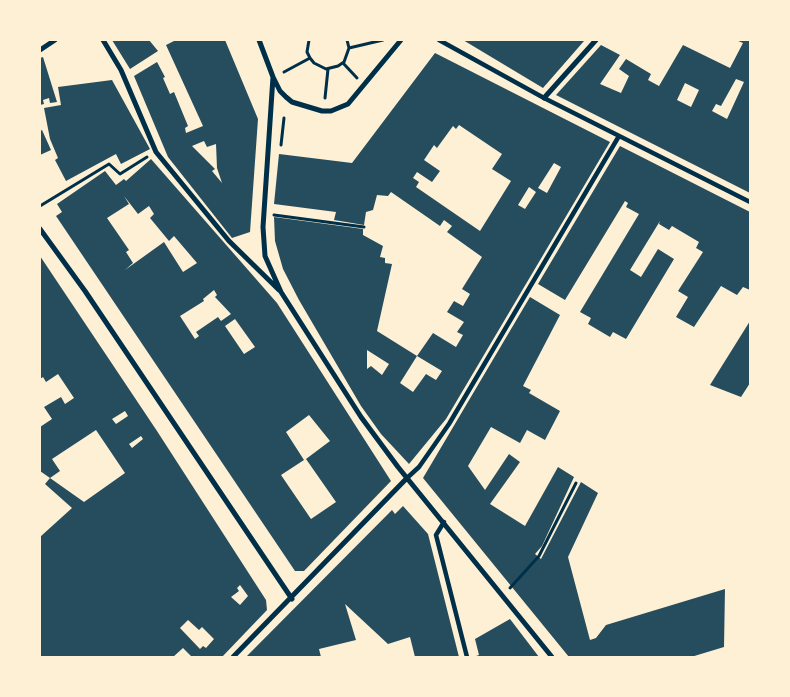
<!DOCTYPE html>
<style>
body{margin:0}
#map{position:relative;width:790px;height:697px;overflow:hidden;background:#fdf0d5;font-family:Raleway,sans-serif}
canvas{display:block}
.frame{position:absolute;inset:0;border:41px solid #fdf0d5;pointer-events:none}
</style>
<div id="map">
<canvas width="790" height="697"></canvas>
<div class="frame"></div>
</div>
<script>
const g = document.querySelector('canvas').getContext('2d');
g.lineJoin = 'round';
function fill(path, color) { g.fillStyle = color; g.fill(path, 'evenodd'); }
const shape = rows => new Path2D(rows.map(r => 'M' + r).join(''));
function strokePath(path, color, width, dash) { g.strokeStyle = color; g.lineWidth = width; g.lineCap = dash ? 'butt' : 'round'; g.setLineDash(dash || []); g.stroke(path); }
fill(shape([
 [112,40,149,40,158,51,130,69],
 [176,40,225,40,258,119,250,232,232,238,168,157,134,76,157,62,165,77,163,78,170,94,174,92,188,126,185,128,186,133,203,126,166,45],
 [204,141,207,147,216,144,217,168,222,183,212,171,215,169,192,146],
 [463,40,583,40,584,41,543,88],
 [736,40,750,40,750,193,556,95,601,45,620,55,600,84,621,93,629,76,619,69,626,59,651,74,648,80,659,86,683,45,730,68,743,43],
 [736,79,744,82,727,119,712,111,716,104,721,106],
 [685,83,699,90,691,107,677,100],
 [435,53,610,142,446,419,409,464,381,434,361,406,299,300,283,269,275,241,274,217,363,229,363,235,383,246,380,257,385,258,385,263,392,264,377,331,417,356,400,383,413,392,426,374,436,380,442,371,417,356,433,333,456,347,463,335,457,332,464,322,447,312,454,301,463,306,470,294,462,289,482,257,447,232,452,226,444,220,440,226,391,192,388,196,377,195,373,210,366,212,364,225,334,220,336,212,274,204,279,154,352,163],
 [459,125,502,154,492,169,511,181,480,231,416,187,419,182,413,178,417,172,432,182,440,171,424,160,434,145,437,148,453,126,456,129],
 [554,163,561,167,547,193,538,188],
 [529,187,536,192,525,209,518,205],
 [367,350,389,364,382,375,371,366,367,369],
 [43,57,57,102,50,103,49,98,43,100,44,104,40,105,40,58],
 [112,80,150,149,121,164,116,154,66,181,55,160,58,158,50,139,44,108,61,105,58,87],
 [42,130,51,150,40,155,40,131],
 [620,146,750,212,750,290,743,287,737,295,721,286,694,327,676,317,688,297,678,291,703,252,696,248,699,242,672,226,669,230,659,224,660,221,630,270,641,277,658,249,674,259,626,339,613,332,610,337,588,324,591,318,580,312,639,214,626,207,628,203,625,201,565,300,538,284],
 [151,159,277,303,391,481,304,571,295,571,56,216,62,212,57,204,105,171,116,185,124,179,126,181],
 [124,196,138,214,149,206,154,214,150,218,169,241,174,236,197,263,183,272,164,242,125,270,133,263,126,252,129,250,107,218,129,204],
 [214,290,217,295,215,297,231,314,221,321,218,317,196,332,199,336,195,339,180,316,204,301,203,299],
 [235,319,255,347,244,354,225,326],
 [309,415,330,441,306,459,336,502,311,519,281,475,304,460,286,432],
 [40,256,157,431,266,600,267,610,222,657,192,657,183,648,173,657,40,656,40,537,72,508,45,484,50,478,84,502,125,473,96,430,52,459,60,471,50,478,40,471,40,427,52,419,44,407,61,397,65,404,74,398,58,374,46,382,43,377,40,379],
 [125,411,128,416,116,424,112,419],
 [141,436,143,439,132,448,129,444],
 [240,585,248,596,240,605,231,597,239,591,237,588],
 [188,620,199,630,202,627,214,639,206,648,203,646,200,649,180,628],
 [530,297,560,315,523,386,531,390,529,393,560,411,545,440,527,430,520,443,491,427,468,466,485,490,509,454,520,462,490,504,525,526,558,467,574,477,542,546,535,554,541,559,581,482,598,493,568,557,590,640,596,638,606,625,725,589,724,647,691,657,569,657,423,478],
 [750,321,750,383,741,397,710,385],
 [403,506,428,534,459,657,415,657,410,637,388,644,345,604,356,640,319,649,321,657,246,657,392,510,395,514],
 [510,619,539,657,473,657,479,655,475,639]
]), '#264d5e');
strokePath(shape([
 [309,40,307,52,310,58,314,63,326,69,338,66,344,62,349,48,347,40],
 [349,48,383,40],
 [343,63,357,78],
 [284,72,310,58],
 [325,98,328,69],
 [281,145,284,118],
 [40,206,109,164,120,174,147,157],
 [274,215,364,227],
 [510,588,539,556,576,483]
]), '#003049', 3);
strokePath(shape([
 [439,40,544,98,750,202],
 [407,478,419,467,449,424,619,136],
 [444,522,436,535,467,657]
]), '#003049', 4.5);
strokePath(shape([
 [103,40,121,70,156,152,229,241,279,290],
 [259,40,273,77,280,91,286,97,292,102,322,111,331,111,348,104,401,40],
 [40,50,55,40],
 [273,77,263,227,265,256,281,292,361,417,398,467,552,657],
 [544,98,596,40],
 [40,229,85,291,292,599],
 [233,657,407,478]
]), '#003049', 5);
</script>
